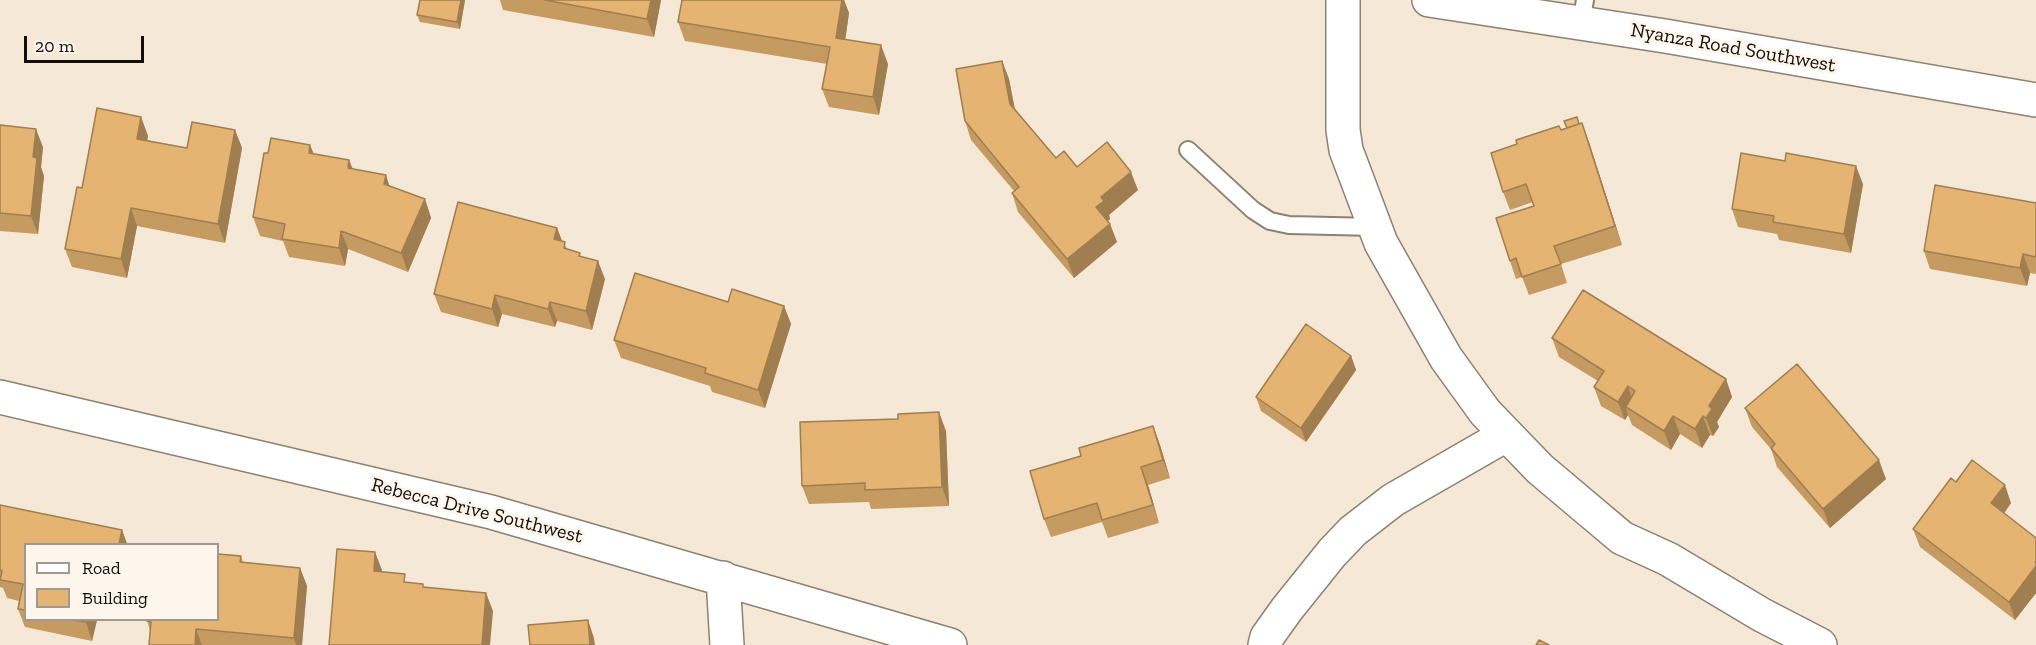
<!DOCTYPE html>
<style>
body{margin:0}
#map{position:relative;width:2036px;height:645px;overflow:hidden;background:#f5e8d7;font-family:"Zilla Slab",serif}
canvas{display:block}
.legend{position:absolute;left:24px;top:543px;width:195px;height:78px;box-sizing:border-box;background:#fef6ec;border:2px solid #a09991;margin:0;padding:8px 10px;list-style:none;font-size:18px;color:#130e09}
.legend li{display:flex;align-items:center;gap:12px;height:30px}
.legend b{width:30px;border:2px solid #a09991}
.scale{position:absolute;left:24px;top:36px;width:120px;height:27px;box-sizing:border-box;border:3px solid #130e09;border-top:0;padding-left:8px;font-size:18px;line-height:21px;white-space:nowrap;color:#130e09;-webkit-text-stroke:4px #fef6ec;paint-order:stroke}
</style>
<div id="map">
<canvas width="2036" height="645"></canvas>
<ul class="legend">
<li><b style="height:8px;background:#fff"></b>Road</li>
<li><b style="height:16px;background:#e5b472"></b>Building</li>
</ul>
<div class="scale">20 m</div>
</div>
<script>
const g = document.querySelector('canvas').getContext('2d');
g.lineJoin = 'round';
const shape = rows => new Path2D(rows.map(r => 'M' + r).join(''));
function strokePath(path, color, width, dash) { g.strokeStyle = color; g.lineWidth = width; g.lineCap = dash ? 'butt' : 'round'; g.setLineDash(dash || []); g.stroke(path); }
function fill(path, color) { g.fillStyle = color; g.fill(path, 'evenodd'); }
function label(font, color, halo, rows, align = 'center') {
  g.font = font + ' "Zilla Slab",serif'; g.lineWidth = 6; g.setLineDash([]); g.textBaseline = 'middle'; g.strokeStyle = halo; g.fillStyle = color; for (const [text, x, y, turn = 0] of rows) {
    g.save(); g.translate(x, y); g.rotate((+turn || 0) * Math.PI / 180); g.textAlign = isNaN(turn) ? turn : align; if (halo) g.strokeText(text, 0, 0); g.fillText(text, 0, 0); g.restore();
  }
}
const lane = shape([
 [1581,23,1585,0],
 [1188,150,1253,210,1270,221,1289,225,1375,227]
]);
const street = shape([
 [1343,0,1343,130,1346,150,1381,243,1446,358,1485,412,1540,469,1622,538,1668,559,1762,615,1820,645],
 [0,397,491,512,950,645],
 [723,578,727,645],
 [1265,645,1267,637,1287,609,1332,553,1353,531,1393,500,1506,435]
]);
const secondary = shape([
 [1429,0,1665,36,2036,100]
]);
strokePath(lane, '#8d8172', 20);
strokePath(street, '#8d8172', 36);
strokePath(secondary, '#8d8172', 36);
strokePath(lane, '#fff', 16);
strokePath(street, '#fff', 33);
strokePath(secondary, '#fff', 33);
fill(shape([
 [420,0,465,0,460,29,420,22,417,15],
 [500,0,661,0,654,37,503,10],
 [682,0,844,0,849,13,845,39,888,64,879,115,829,107,822,89,827,64,685,41,678,22],
 [1002,61,1009,79,1015,109,1056,158,1077,167,1138,190,1109,215,1110,219,1108,221,1110,224,1117,242,1074,278,1018,212,1012,193,1014,191,971,140,965,121],
 [141,117,148,136,147,140,187,148,235,130,242,148,225,243,137,226,127,278,72,267,65,249,82,188],
 [1582,123,1622,245,1561,264,1567,283,1529,295,1522,277,1516,279,1510,261,1534,206,1533,202,1510,210,1503,192,1561,130],
 [0,125,43,147,41,167,44,176,38,234,0,231],
 [310,145,314,154,349,160,353,169,390,186,425,199,431,218,408,272,348,249,345,266,289,257,283,241,260,236,253,217,268,153],
 [1863,184,1851,253,1779,240,1777,234,1738,227,1732,209],
 [2036,203,2036,274,2030,273,2027,286,1930,269,1924,251],
 [557,228,562,241,568,250,581,256,605,279,592,330,557,321,555,327,502,314,498,327,441,312,434,294],
 [728,302,784,306,791,324,765,408,712,392,710,386,621,358,614,340],
 [1552,338,1726,379,1732,397,1717,422,1719,427,1713,436,1710,435,1702,448,1680,434,1671,450,1632,425,1628,415,1625,420,1601,406,1594,387,1598,381,1559,357],
 [1351,356,1356,370,1306,442,1261,411,1256,397],
 [1745,408,1886,479,1830,528,1777,467,1771,449,1752,427],
 [1153,426,1160,445,1170,478,1148,485,1159,523,1108,538,1102,522,1051,537,1044,519,1081,456],
 [946,431,949,506,871,509,869,502,809,504,802,486],
 [1956,482,2011,503,2004,514,2036,538,2036,593,2015,620,1920,547,1913,529],
 [0,505,122,530,127,544,26,544,26,620,97,620,92,641,25,627,18,609,19,601,7,598,3,588,0,587],
 [241,556,243,562,300,568,307,586,302,645,149,645,150,630,147,621]
]), '#c59b62');
fill(shape([
 [461,0,465,0,460,29,457,22],
 [651,0,661,0,654,37,647,19],
 [842,0,844,0,849,13,843,56,836,38],
 [881,45,888,64,879,115,873,97],
 [1002,61,1009,79,1017,122,1010,104],
 [141,117,148,136,144,157,137,139],
 [1582,123,1589,142,1622,245,1615,226],
 [36,129,43,147,41,167,44,176,38,234,31,216,33,157],
 [235,130,242,148,225,243,218,224],
 [310,145,317,164,309,153],
 [349,160,356,179,348,168],
 [1856,166,1863,184,1851,253,1844,234],
 [1131,172,1138,190,1109,215,1110,219,1103,226,1096,207,1101,197],
 [386,175,392,194,384,184],
 [425,199,431,218,408,272,401,253],
 [131,208,137,226,127,278,121,259],
 [1110,224,1117,242,1074,278,1067,259],
 [557,228,564,246,554,239],
 [341,231,348,249,345,266,339,248],
 [2023,254,2030,273,2027,286,2020,268],
 [598,261,605,279,592,330,586,311],
 [495,295,502,314,498,327,492,309],
 [550,302,557,321,555,327,548,309],
 [784,306,791,324,765,408,758,390],
 [1351,356,1356,370,1306,442,1301,428],
 [1726,379,1732,397,1717,422,1719,427,1713,436,1706,418,1709,406],
 [1628,386,1634,405,1626,407,1628,415,1625,420,1618,402],
 [939,412,946,431,949,506,942,487],
 [1673,416,1680,434,1671,450,1664,431],
 [1703,416,1710,435,1702,448,1695,429],
 [1153,426,1160,445,1170,478,1163,460],
 [1879,460,1886,479,1830,528,1823,509],
 [1141,467,1148,485,1159,523,1153,505],
 [2005,485,2011,503,1997,522,1991,503],
 [122,530,127,544,119,544],
 [375,552,382,570,380,590,374,571],
 [2036,566,2036,593,2015,620,2009,602],
 [300,568,307,586,302,645,296,645,294,638],
 [486,593,493,611,490,645,482,645],
 [86,620,97,620,92,641,86,622],
 [588,620,594,638,595,645,590,645],
 [196,629,202,645,195,645]
]), '#a07e50');
const building = shape([
 [420,0,461,0,457,22,417,15,420,0],
 [545,0,651,0,647,19,545,0],
 [682,0,842,0,836,38,881,45,873,97,822,89,830,47,678,22,682,0],
 [1002,61,1010,104,1056,158,1064,151,1077,167,1107,142,1131,172,1101,197,1104,201,1096,207,1110,224,1067,259,1012,193,1019,187,965,121,956,69,1002,61],
 [97,108,141,117,137,139,187,148,192,122,235,130,218,224,131,208,121,259,65,249,77,187,82,188,97,108],
 [1577,117,1579,124,1567,128,1564,121,1577,117],
 [1582,123,1615,226,1554,246,1561,264,1522,277,1516,258,1510,261,1496,218,1534,206,1526,184,1503,192,1491,153,1517,144,1516,140,1559,126,1561,130,1582,123],
 [0,125,36,129,33,157,37,158,31,216,0,213,0,125],
 [271,138,310,145,309,153,349,160,348,168,386,175,384,184,425,199,401,253,341,231,339,248,282,239,285,224,253,217,264,153,268,153,271,138],
 [1741,153,1785,161,1786,153,1856,166,1844,234,1773,222,1774,216,1732,209,1741,153],
 [1935,185,2036,203,2036,257,2023,254,2020,268,1924,251,1935,185],
 [458,202,557,228,554,239,565,242,564,248,580,253,579,256,598,261,586,311,550,302,548,309,495,295,492,309,434,294,458,202],
 [635,273,728,302,732,289,784,306,758,390,705,373,706,368,614,340,635,273],
 [1583,290,1726,379,1709,406,1712,409,1706,418,1703,416,1695,429,1673,416,1664,431,1626,407,1635,391,1628,386,1618,402,1594,387,1604,371,1552,338,1583,290],
 [1306,324,1351,356,1301,428,1256,397,1306,324],
 [1797,364,1879,460,1823,509,1771,448,1775,444,1745,408,1797,364],
 [939,412,942,487,865,490,865,483,802,486,800,422,898,419,898,414,939,412],
 [1153,426,1163,460,1141,467,1153,505,1102,520,1097,503,1044,519,1030,471,1081,456,1079,448,1153,426],
 [1972,460,2005,485,1991,503,2036,538,2036,561,2035,562,2036,563,2036,566,2009,602,1913,529,1951,478,1956,482,1972,460],
 [0,505,122,530,119,544,26,544,26,610,18,609,23,584,0,580,2,571,0,570,0,505],
 [337,549,375,552,374,571,405,574,404,582,423,584,423,587,486,593,482,645,329,645,337,549],
 [218,554,241,556,240,562,300,568,294,638,196,629,195,645,149,645,151,622,147,621,147,620,218,620,218,554],
 [71,620,86,620,86,622,71,620],
 [588,620,590,645,530,645,528,625,588,620],
 [1539,640,1549,645,1536,645,1539,640]
]);
fill(building, '#e5b472');
strokePath(building, '#a07e50', 1.5);
label('20px', '#130e09', '#fef6ec', [
 ["Nyanza Road Southwest",1733,48,10],
 ["Rebecca Drive Southwest",477,511,14]
]);
</script>
